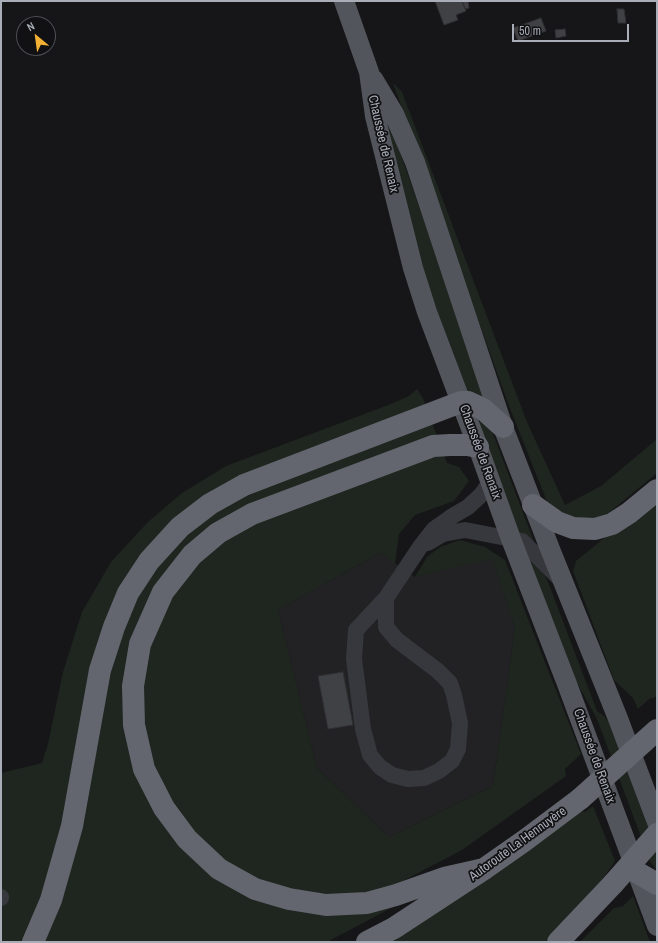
<!DOCTYPE html>
<meta charset="utf-8">
<style>
body{margin:0}
#map{position:relative;width:658px;height:943px;overflow:hidden;background:#161618;font-family:"Archivo Narrow",sans-serif}
canvas{display:block}
.frame{position:absolute;inset:0;border:2px solid #a8adb8;pointer-events:none}
.north{position:absolute;left:16px;top:16px;width:40px;height:40px;box-sizing:border-box;background:#111113;border:1px solid #4d4f55;border-radius:50%;rotate:331deg;font-size:11px;font-weight:700;line-height:16px;text-align:center;color:#a8adb8}
.north::after{content:'';display:block;margin:auto;width:14px;height:18px;background:#f2b134;clip-path:polygon(50% 0,100% 100%,50% 72%,0 100%)}
.scale{position:absolute;left:512px;top:24px;width:117px;height:18px;box-sizing:border-box;border:2px solid #a8adb8;border-top:0;padding-left:5px;font-size:12px;line-height:14px;white-space:nowrap;color:#a8adb8;-webkit-text-stroke:3px #111113;paint-order:stroke}
</style>
<div id="map">
<canvas width="658" height="943"></canvas>
<div class="frame"></div>
<div class="north">N</div>
<div class="scale">50 m</div>
</div>
<script>
const g = document.querySelector('canvas').getContext('2d');
g.lineJoin = 'round';
function fill(path, color) { g.fillStyle = color; g.fill(path, 'evenodd'); }
const shape = rows => new Path2D(rows.map(r => 'M' + r).join(''));
function strokePath(path, color, width, dash) { g.strokeStyle = color; g.lineWidth = width; g.lineCap = dash ? 'butt' : 'round'; g.setLineDash(dash || []); g.stroke(path); }
function label(font, color, halo, rows, align = 'center') {
  g.font = font + ' "Archivo Narrow",sans-serif'; g.lineWidth = 3.5; g.setLineDash([]); g.textBaseline = 'middle'; g.strokeStyle = halo; g.fillStyle = color; for (const [text, x, y, turn = 0] of rows) {
    g.save(); g.translate(x, y); g.rotate((+turn || 0) * Math.PI / 180); g.textAlign = isNaN(turn) ? turn : align; if (halo) g.strokeText(text, 0, 0); g.fillText(text, 0, 0); g.restore();
  }
}
fill(shape([
 [380,553,415,577,492,558,515,628,493,786,389,837,317,768,278,610]
]), '#222225');
fill(shape([
 [393,83,402,92,527,422,565,505,601,486,657,439,657,473,600,520,562,519,548,504,509,406],
 [376,91,389,121,429,235,496,416,467,393,430,291,407,216],
 [417,389,423,398,447,463,459,467,469,481,454,501,415,515,399,534,395,564,380,553,278,610,317,768,389,837,493,786,515,628,492,559,415,577,427,557,440,547,460,540,485,547,505,560,581,754,565,769,566,776,462,850,397,884,393,907,327,942,1,942,1,773,42,763,48,744,63,672,82,612,111,562,148,522,182,493,226,466,391,404,409,396],
 [483,421,492,431,536,547,519,532,478,423],
 [657,495,657,695,654,698,649,699,638,709,633,698,614,680,573,571,576,561],
 [525,552,536,563,547,579,597,711,604,716,611,725,657,842,657,871,650,861,597,719,571,672],
 [593,806,615,861,600,883,545,942,383,942,578,810,585,812],
 [633,896,650,942,580,942,614,908,623,906]
]), '#1e261f');
const building = shape([
 [435,1,462,1,466,11,456,15,458,20,444,25,435,1],
 [462,1,468,1,469,8,465,9,462,1],
 [617,9,624,9,626,23,618,23,617,9],
 [541,18,546,31,518,41,513,28,541,18],
 [565,29,566,36,556,38,555,30,565,29],
 [343,672,353,725,328,729,318,676,343,672]
]);
fill(building, '#404145');
strokePath(building, '#303034', 1);
strokePath(shape([
 [428,543,443,534,465,530,522,541,560,579],
 [386,598,386,627,397,640,438,671,450,683,454,695,460,723,458,749,452,761,439,771,424,778,408,779,392,775,380,767,370,755,363,729,354,659,356,630,386,598,420,547,434,529,451,517,468,507,481,495,490,482],
 [1,897,1,898]
]), '#37383d', 16);
strokePath(shape([
 [344,1,369,72,375,116,413,268,427,312,478,447,511,539,567,684,657,926],
 [373,79,394,114,415,162,503,427,550,549,617,716,657,822]
]), '#53555c', 20);
strokePath(shape([
 [478,447,467,445,450,445,433,446,252,514,218,533,192,555,163,592,140,644,133,686,134,725,144,769,164,808,187,839,219,869,255,889,289,899,326,905,367,903,396,895,444,878,484,869],
 [533,505,557,522,573,528,595,529,612,524,629,513,657,490],
 [638,873,657,884],
 [33,942,51,900,72,826,100,670,114,627,128,593,149,561,180,527,210,504,244,485,461,402,468,402,483,409,503,427],
 [367,942,394,928,484,869,524,841,580,799],
 [558,942,613,884]
]), '#63666e', 22);
strokePath(shape([
 [580,799,657,730],
 [613,884,657,834]
]), '#63666e', 22);
label('13px', '#a8adb8', '#111113', [
 ["Chaussée de Renaix",383,144,77],
 ["Chaussée de Renaix",480,452,70],
 ["Chaussée de Renaix",594,756,70],
 ["Autoroute La Hennuyère",518,844,-36]
]);
</script>
